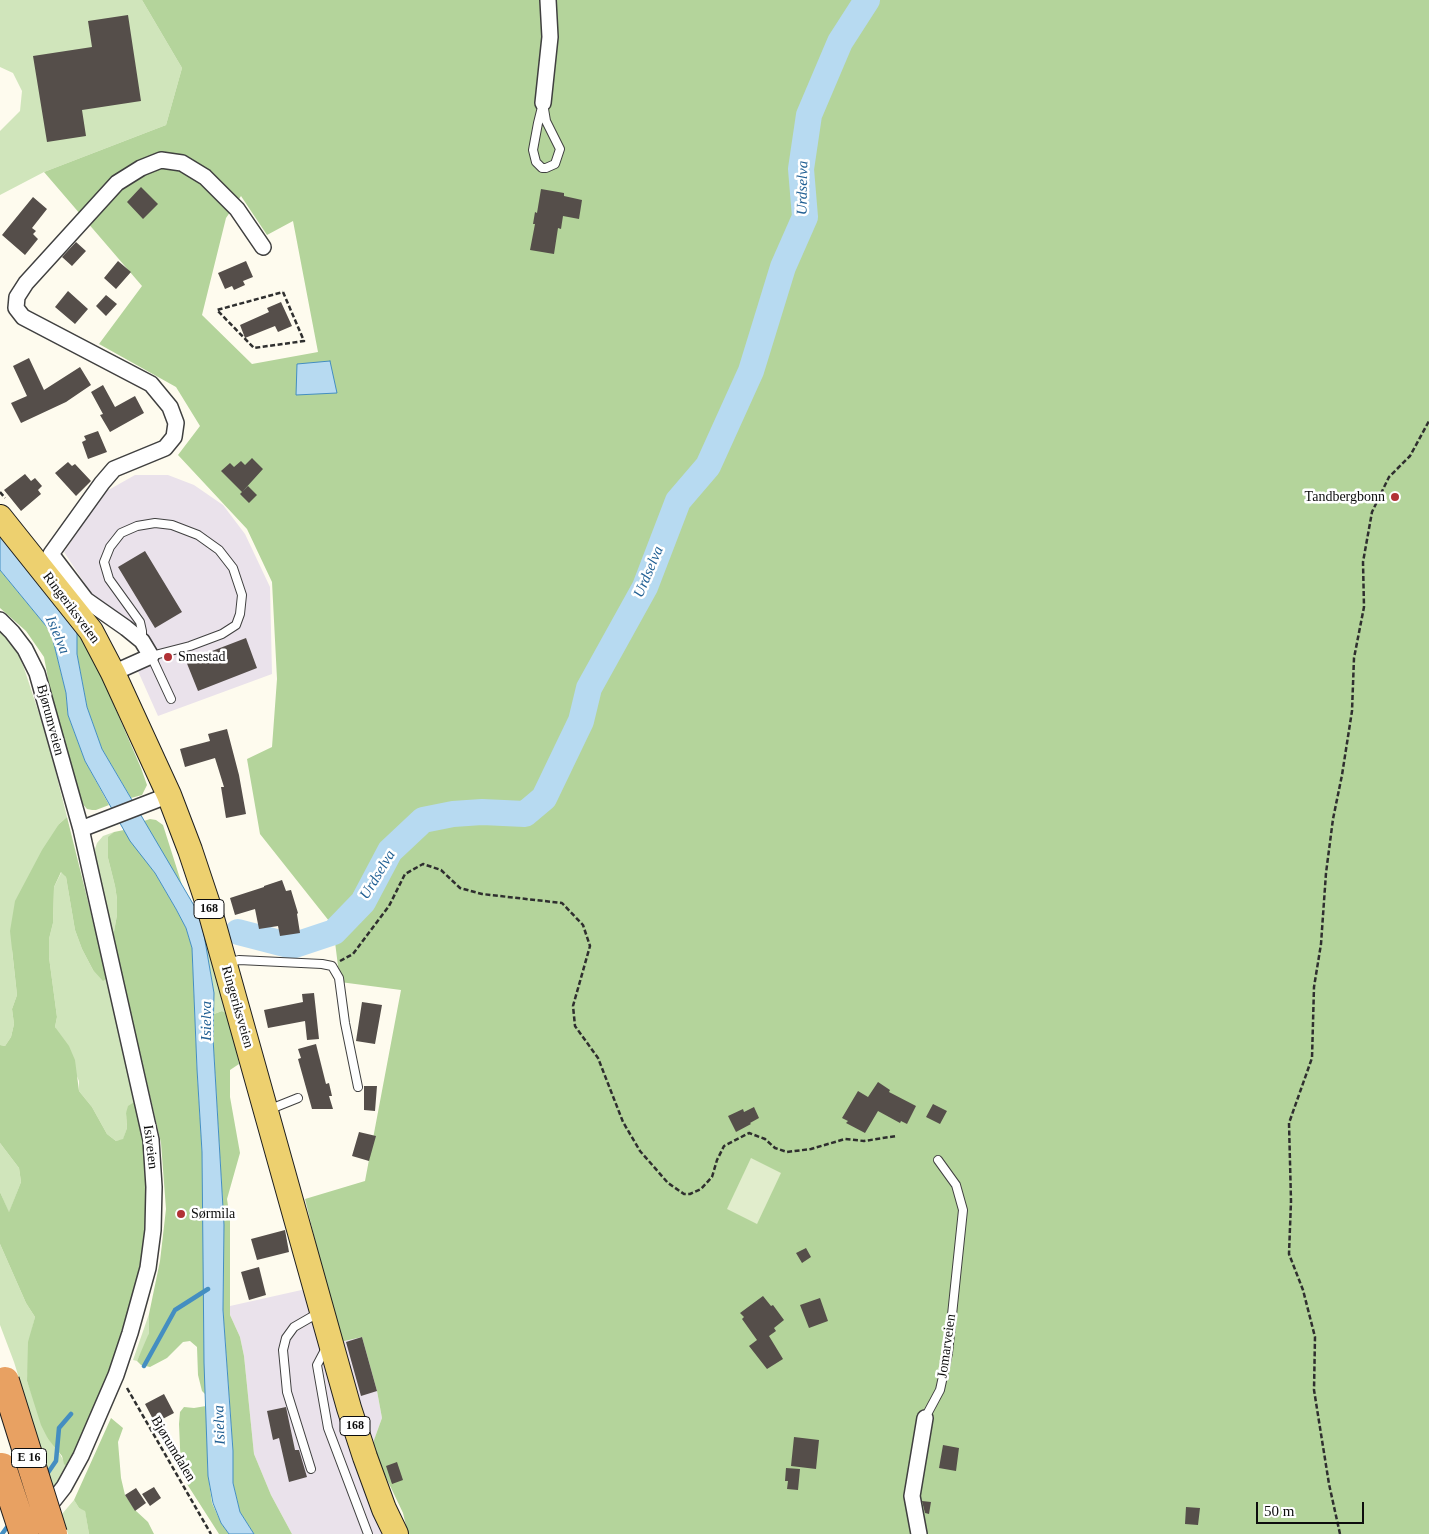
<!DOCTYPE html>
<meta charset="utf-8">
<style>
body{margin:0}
#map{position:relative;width:1429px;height:1534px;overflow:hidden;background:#fefbee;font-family:Georgia,serif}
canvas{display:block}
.scale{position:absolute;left:1256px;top:1502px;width:108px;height:22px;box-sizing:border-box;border:2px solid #0d0d0d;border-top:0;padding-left:6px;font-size:15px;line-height:18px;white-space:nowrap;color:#0d0d0d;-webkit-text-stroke:4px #fff;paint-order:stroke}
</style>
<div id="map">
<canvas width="1429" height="1534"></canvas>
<div class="scale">50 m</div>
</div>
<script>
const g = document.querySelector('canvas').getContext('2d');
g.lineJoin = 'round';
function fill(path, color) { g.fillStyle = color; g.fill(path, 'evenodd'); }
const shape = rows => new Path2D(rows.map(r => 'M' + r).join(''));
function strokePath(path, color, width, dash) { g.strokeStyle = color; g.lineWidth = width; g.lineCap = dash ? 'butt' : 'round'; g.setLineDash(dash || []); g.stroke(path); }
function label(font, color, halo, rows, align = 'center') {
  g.font = font + ' Georgia,serif'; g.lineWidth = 5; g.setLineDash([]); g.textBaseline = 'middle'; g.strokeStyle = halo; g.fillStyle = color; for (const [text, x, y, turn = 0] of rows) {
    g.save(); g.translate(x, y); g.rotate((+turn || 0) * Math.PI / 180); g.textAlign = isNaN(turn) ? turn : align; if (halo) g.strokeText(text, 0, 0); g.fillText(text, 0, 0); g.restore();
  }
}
fill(shape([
 [135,475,168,475,194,485,223,505,245,534,270,587,272,674,158,716,137,669,142,651,136,625,93,596,64,552,105,492],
 [306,1289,385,1534,292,1534,271,1495,254,1454,244,1356,240,1337,230,1315,230,1306],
 [362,1337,377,1391,382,1418,374,1440,374,1450,340,1342]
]), '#eae2eb');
fill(shape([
 [0,0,142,0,182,68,166,125,44,172,0,195,0,131,20,111,22,91,13,73,0,67],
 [0,630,17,651,24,668,47,738,67,817,59,824,12,950,17,995,12,1009,14,1024,11,1037,5,1046,0,1045],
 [114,832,108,838,108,858,115,886,117,899,117,915,113,937,96,865,95,849,97,843,103,836],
 [62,871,66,877,75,930,82,949,93,970,107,978,121,1041,136,1101,126,1113,127,1128,123,1140,116,1141,107,1134,92,1107,79,1091,79,1081,55,1027,57,1017,49,957,49,939,53,923,54,887],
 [204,935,230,1015,222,1011,214,1014,214,993],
 [0,1143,19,1168,21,1182,9,1213,0,1192],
 [0,1244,26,1303,35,1317,32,1329,27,1381,48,1439,56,1447,67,1467,53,1488,14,1362,0,1325],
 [149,1314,149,1333,147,1341,137,1361,133,1360],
 [74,1500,79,1508,85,1510,89,1534,68,1534,62,1514]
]), '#d0e5bb');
fill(shape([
 [142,0,1429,0,1429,1534,408,1534,403,1513,374,1452,374,1440,382,1418,377,1391,362,1337,340,1342,305,1199,365,1181,401,990,340,982,333,926,260,834,247,759,272,747,277,679,272,582,247,529,178,455,200,426,176,387,99,344,142,286,44,172,166,125,182,68],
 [241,196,267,235,293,221,318,352,252,364,202,315,226,218],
 [0,570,51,632,66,693,68,715,85,761,109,805,96,810,92,810,87,809,80,801,53,706,44,657,26,631,0,608],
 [77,633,90,650,141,768,147,785,142,795,131,798,102,749,87,707,77,654],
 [67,817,107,978,103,981,93,970,82,949,75,930,66,877,61,872,54,887,53,923,49,939,49,957,57,1017,55,1027,69,1046,75,1060,79,1091,92,1107,107,1134,116,1141,123,1139,127,1128,126,1113,128,1106,136,1101,147,1164,146,1209,141,1272,129,1317,107,1377,67,1467,64,1464,62,1456,48,1439,41,1425,27,1381,28,1342,35,1317,26,1303,0,1244,0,1192,9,1212,21,1182,19,1168,0,1143,0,1045,5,1046,11,1037,14,1024,12,1009,17,995,10,931,15,901,42,850,59,824],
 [150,819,156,820,163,825,183,888,144,821],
 [124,830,155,873,176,909,186,928,192,948,197,1069,202,1152,206,1395,202,1391,198,1375,197,1347,190,1341,183,1342,167,1358,150,1367,141,1365,137,1361,149,1333,149,1314,160,1261,166,1209,161,1143,113,937,117,915,117,899,115,886,108,858,108,837,114,832],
 [222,1011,230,1015,239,1064,230,1070,230,1097,240,1153,227,1199,230,1219,230,1315,240,1337,244,1356,254,1454,271,1495,292,1534,254,1534,240,1512,233,1483,233,1451,223,1310,224,1225,213,1038,214,1014],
 [206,1406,208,1475,212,1503,221,1523,229,1534,219,1534,187,1484,181,1470,179,1424,180,1412,184,1407,194,1408],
 [111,1418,123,1428,118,1442,121,1478,125,1495,135,1510,148,1522,154,1534,89,1534,85,1511,79,1508,74,1500]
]), '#b4d49b');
fill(shape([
 [751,1158,781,1173,757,1224,727,1209]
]), '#e1edcc');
const water = shape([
 [330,361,337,393,296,395,297,364,330,361],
 [0,537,11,541,77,633,77,654,87,707,102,749,199,914,204,935,214,993,213,1038,224,1225,223,1310,233,1451,233,1483,240,1512,254,1534,229,1534,221,1523,213,1503,208,1476,204,1363,202,1152,197,1069,192,948,186,928,176,909,155,873,130,841,85,761,68,715,66,693,51,632,0,570,0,537]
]);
fill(water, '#b7daf1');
strokePath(water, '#448ec1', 1);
strokePath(shape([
 [144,1366,175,1310,208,1289],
 [45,1477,56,1461,59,1428,71,1414],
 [2,1534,10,1523]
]), '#448ec1', 4.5);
strokePath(shape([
 [238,932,292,946,334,932,363,902,390,851,423,820,453,814,482,812,525,814,544,798,581,721,589,688,645,587,678,501,708,466,751,371,783,267,805,217,801,169,809,115,840,42,867,0]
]), '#b7daf1', 26);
fill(shape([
 [128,15,141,101,82,110,86,136,47,142,33,56,92,47,88,21],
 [141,187,158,204,143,219,127,202],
 [541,189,564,193,564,196,582,200,579,219,563,216,561,229,558,228,554,254,530,250,535,224,533,224,535,212,537,213],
 [33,197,47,209,32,228,36,231,33,234,38,239,25,255,2,235],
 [76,242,86,251,72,266,62,257],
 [118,261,131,272,116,289,104,278],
 [246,261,253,277,243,281,245,285,234,290,232,286,225,289,218,273],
 [68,291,88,309,75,324,55,307],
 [106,295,117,304,106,316,96,306],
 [281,302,292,326,278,332,275,326,245,338,240,325,269,312,267,308],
 [29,358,44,390,80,367,91,385,66,402,21,423,11,403,27,396,13,366],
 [103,385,115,407,135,396,144,413,110,432,100,415,103,414,91,392],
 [98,431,107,452,88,459,82,442,86,440,84,436],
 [252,458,263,469,243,491,248,486,257,495,249,503,240,494,242,492,221,471,230,463,234,467,241,461,245,465],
 [68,462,72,466,75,464,91,481,76,496,55,473],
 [25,474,31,481,35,478,42,486,38,490,41,494,21,511,4,490],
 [145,551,182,612,155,628,118,567],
 [246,638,257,668,198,691,186,661],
 [227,729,239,775,246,814,226,818,221,787,224,787,215,758,185,767,180,749,210,741,208,734],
 [282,880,286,891,291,890,298,913,297,914,300,933,280,936,278,926,259,929,255,909,235,915,230,898,264,887,264,886],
 [314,993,319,1039,307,1040,305,1021,268,1028,264,1010,303,1002,302,994],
 [362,1002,382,1005,375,1044,356,1041],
 [316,1044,326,1084,329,1083,332,1096,329,1096,333,1109,312,1109,298,1059,301,1058,298,1049],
 [878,1082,890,1090,889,1092,916,1106,907,1124,901,1121,900,1123,878,1111,865,1133,846,1123,848,1121,842,1118,858,1091,868,1097],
 [364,1086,377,1086,375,1111,364,1110],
 [933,1104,947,1111,940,1124,926,1117],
 [754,1107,759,1118,750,1123,751,1124,736,1132,728,1116,743,1109,744,1112],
 [359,1132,376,1136,369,1161,352,1156],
 [285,1230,289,1252,257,1260,251,1239],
 [806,1248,811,1257,802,1263,796,1253],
 [259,1267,266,1295,249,1300,241,1272],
 [763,1296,771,1306,773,1305,784,1320,774,1328,776,1331,769,1336,783,1359,767,1369,749,1346,757,1340,742,1319,744,1317,740,1313],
 [820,1298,828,1321,809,1328,800,1305],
 [362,1337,377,1391,361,1396,346,1342],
 [164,1394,174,1413,155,1423,145,1404],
 [286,1407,295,1450,299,1450,307,1477,289,1482,279,1438,273,1440,267,1411],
 [794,1437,819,1440,816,1469,791,1466],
 [943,1445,959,1448,956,1471,939,1468],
 [397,1462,403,1480,392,1484,386,1466],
 [786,1468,800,1469,798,1490,787,1489,788,1481,785,1481],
 [154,1487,161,1498,150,1506,142,1494],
 [136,1488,146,1503,135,1511,125,1495],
 [922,1501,931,1502,929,1514,925,1513],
 [1186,1507,1200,1508,1198,1525,1185,1524]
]), '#554e4a');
const service = shape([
 [543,103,546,121,560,149,555,164,546,168,542,168,536,162,533,150,538,123,543,103],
 [142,641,142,631,140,622,109,579,104,562,110,547,121,533,137,526,155,523,172,525,198,535,219,550,233,568,242,595,240,614,236,625,222,634,190,646,151,656,171,699],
 [227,963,239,960,322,964,332,966,339,978,345,1023,358,1087],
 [268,1110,298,1098],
 [326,1348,317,1365,328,1428,368,1534],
 [925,1418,940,1390,948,1353,963,1210,956,1185,938,1160],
 [311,1469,287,1392,283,1350,286,1338,294,1327,320,1312]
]);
const minor = shape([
 [543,103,550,37,548,0],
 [0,620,12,632,25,649,37,673,81,829,151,1140,154,1187,153,1230,148,1268,130,1333,116,1375,81,1456,64,1487,42,1515,22,1534],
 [113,673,151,656,142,641,126,628,86,600,51,554,102,483,114,469,165,448,174,437,176,423,170,407,151,384,23,317,16,308,17,297,26,283,117,183,141,168,161,160,182,163,205,177,237,209,263,247],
 [81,829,169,795],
 [919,1534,912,1496,925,1418]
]);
const primary = shape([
 [0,517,91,631,113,673,169,795,190,850,208,904,349,1408,365,1457,384,1509,396,1534]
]);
strokePath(service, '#404040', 10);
strokePath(minor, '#404040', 18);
strokePath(primary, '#1e1e1e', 26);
strokePath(shape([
 [283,292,304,341,254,348,217,310,283,292],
 [0,492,5,498],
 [340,961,353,954,389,906,405,874,423,864,441,870,460,888,482,894,562,903,583,925,590,946,573,1006,575,1026,598,1058,623,1122,640,1151,668,1183,684,1194,690,1194,701,1189,712,1177,717,1160,724,1146,749,1133,765,1139,775,1148,787,1152,811,1149,845,1139,864,1141,896,1136],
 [127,1388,211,1534],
 [1340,1534,1329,1484,1314,1390,1315,1337,1303,1290,1289,1254,1291,1201,1289,1123,1312,1058,1314,987,1321,944,1326,873,1333,819,1342,775,1352,711,1354,658,1364,607,1363,562,1372,512,1389,477,1410,456,1429,421]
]), '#2f2f2f', 2.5, [5, 2.5]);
strokePath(service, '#fff', 8);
strokePath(minor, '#fff', 15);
strokePath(primary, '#edd06f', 24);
const motorwayBridge = shape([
 [5,1381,53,1534],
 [2,1467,24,1534]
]);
strokePath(motorwayBridge, '#1e1e1e', 30, []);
strokePath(motorwayBridge, '#e8a162', 28);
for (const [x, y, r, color] of [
 [1395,497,5,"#b13135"],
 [168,657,5,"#b13135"],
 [181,1214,5,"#b13135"]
]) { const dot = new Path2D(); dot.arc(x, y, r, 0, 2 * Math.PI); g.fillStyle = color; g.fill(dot); strokePath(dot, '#fff', 2); }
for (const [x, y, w] of [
 [209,909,30],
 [355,1426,30],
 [29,1458,35]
]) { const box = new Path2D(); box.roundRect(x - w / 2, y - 9.5, w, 19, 4); g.fillStyle = '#fff'; g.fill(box); strokePath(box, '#0d0d0d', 1); }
label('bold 12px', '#0d0d0d', null, [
 ["168",209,909],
 ["168",355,1426],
 ["E 16",29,1458]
]);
label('14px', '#0d0d0d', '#fff', [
 ["Tandbergbonn",1385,497,"right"],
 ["Smestad",178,657],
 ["Sørmila",191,1214]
], 'left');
label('14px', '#0d0d0d', '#fff', [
 ["Ringeriksveien",71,608,53],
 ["Bjørumveien",50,720,75],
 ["Ringeriksveien",237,1007,74],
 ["Isiveien",150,1147,83],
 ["Jomarveien",947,1346,-82],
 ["Bjørumdalen",173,1449,59]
]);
label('italic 15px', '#216094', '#fff', [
 ["Urdselva",803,188,-89],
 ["Urdselva",649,572,-67],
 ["Isielva",57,635,67],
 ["Urdselva",378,875,-59],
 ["Isielva",207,1021,-90],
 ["Isielva",220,1425,-92]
]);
</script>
